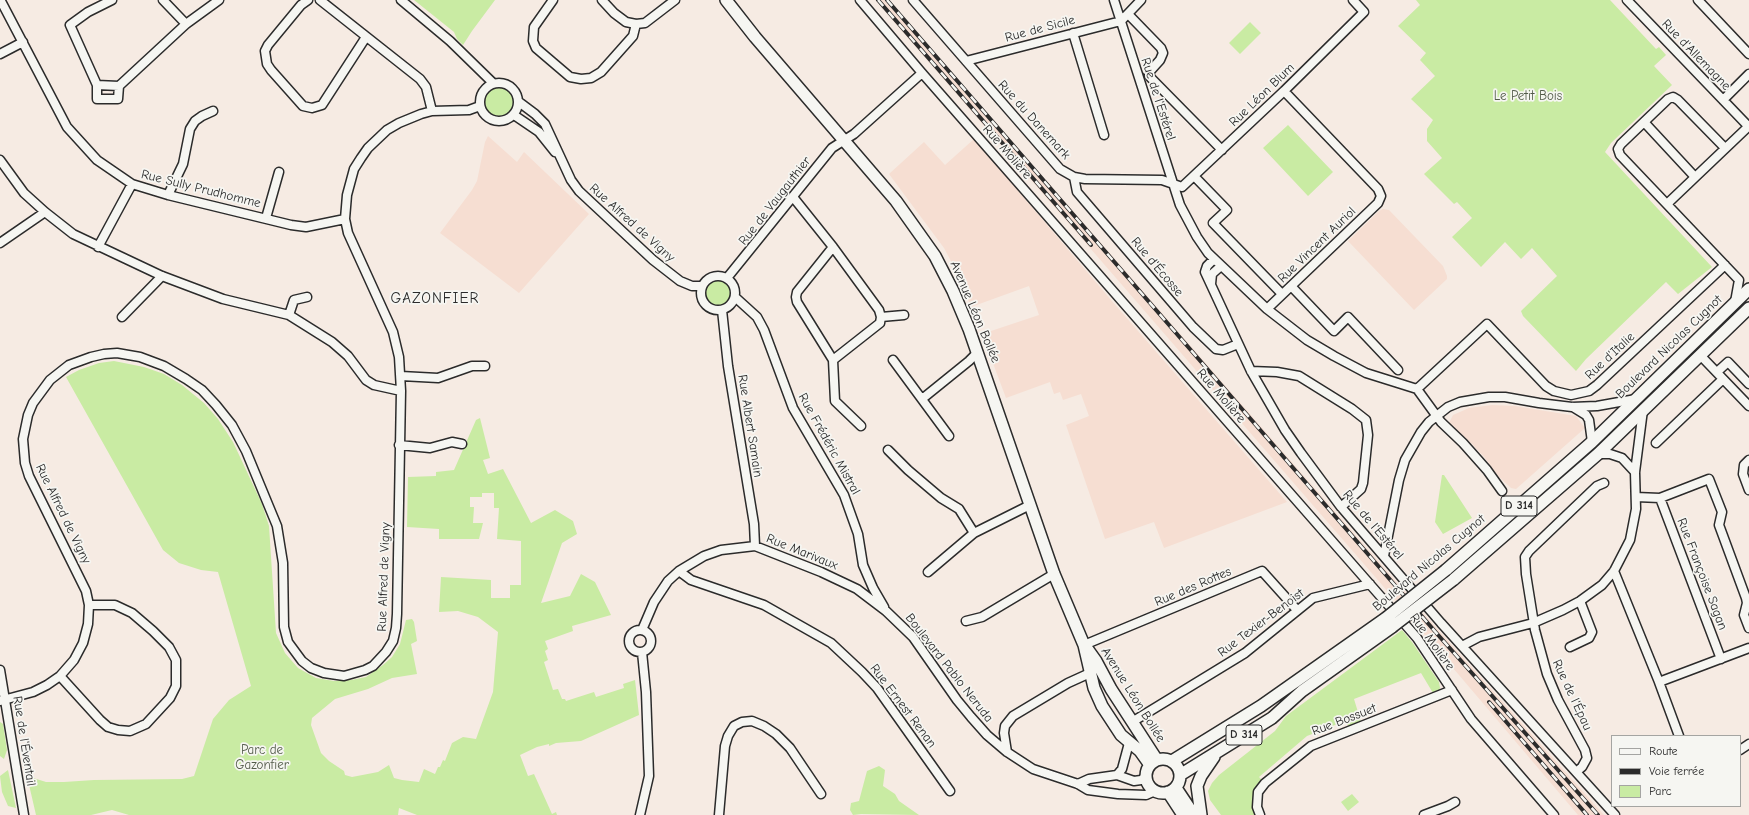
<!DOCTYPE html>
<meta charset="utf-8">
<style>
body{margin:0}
#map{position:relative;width:1749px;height:815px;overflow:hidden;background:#f6ebe3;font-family:"Comic Neue",sans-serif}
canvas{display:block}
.legend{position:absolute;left:1611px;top:735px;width:130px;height:72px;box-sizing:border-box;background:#f6f6f2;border:1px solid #a5a5a2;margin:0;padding:5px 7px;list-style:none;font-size:12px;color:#2b2b2b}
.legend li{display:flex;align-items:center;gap:8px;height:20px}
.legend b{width:20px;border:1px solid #a5a5a2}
</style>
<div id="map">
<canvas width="1749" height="815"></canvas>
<ul class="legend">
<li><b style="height:5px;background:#f6f6f2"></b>Route</li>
<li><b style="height:5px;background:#2b2b2b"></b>Voie ferrée</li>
<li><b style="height:11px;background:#c9eba3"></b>Parc</li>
</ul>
</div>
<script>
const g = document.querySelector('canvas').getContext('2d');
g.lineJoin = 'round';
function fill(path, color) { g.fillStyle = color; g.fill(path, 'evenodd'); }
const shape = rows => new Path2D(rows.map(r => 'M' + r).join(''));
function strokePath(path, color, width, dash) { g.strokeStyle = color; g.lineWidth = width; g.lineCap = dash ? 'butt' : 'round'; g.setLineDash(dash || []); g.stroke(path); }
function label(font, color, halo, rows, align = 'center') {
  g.font = font + ' "Comic Neue",sans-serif'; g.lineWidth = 3.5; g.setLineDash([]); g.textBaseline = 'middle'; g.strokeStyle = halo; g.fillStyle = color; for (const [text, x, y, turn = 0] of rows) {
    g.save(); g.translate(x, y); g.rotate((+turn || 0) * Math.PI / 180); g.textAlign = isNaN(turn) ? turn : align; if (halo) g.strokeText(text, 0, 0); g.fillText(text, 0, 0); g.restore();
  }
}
fill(shape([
 [875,0,889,0,1406,593,1396,601],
 [488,136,517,162,524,152,589,214,519,293,440,233,472,190,477,181,485,142],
 [974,139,1111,300,1287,502,1164,548,1154,522,1105,539,1066,425,1089,416,1081,394,1063,400,1060,392,1054,394,1050,382,1006,398,982,334,1039,315,1029,286,971,307,959,276,944,248,889,174,924,142,945,165],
 [1383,209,1389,210,1443,266,1447,276,1447,279,1414,310,1348,241,1379,211],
 [1492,405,1515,406,1576,416,1585,428,1516,489,1511,488,1496,474,1485,458,1469,441,1449,423,1453,415,1469,408],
 [1423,613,1604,815,1578,815,1413,621]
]), '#f6ded2');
fill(shape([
 [414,0,495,0,472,31,463,45,457,39,454,32],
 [1416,0,1610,0,1656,49,1659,47,1666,55,1654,66,1672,85,1611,143,1605,152,1712,267,1678,294,1666,282,1586,359,1576,371,1523,316,1521,311,1557,276,1532,248,1521,259,1505,242,1481,267,1452,237,1472,218,1457,202,1454,204,1424,174,1442,158,1427,141,1427,129,1433,120,1411,99,1435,76,1420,60,1426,53,1398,26,1420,5],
 [1250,22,1261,33,1240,54,1229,43],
 '485 102a14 14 0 1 1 28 0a14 14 0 1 1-28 0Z',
 [1288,125,1333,172,1308,196,1263,148],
 '701 293a17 17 0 1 1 34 0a17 17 0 1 1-34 0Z',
 [114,361,144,367,164,374,182,385,204,403,218,419,233,442,262,504,269,526,276,633,285,653,298,668,316,678,334,681,351,680,366,677,383,665,392,657,400,644,406,620,412,619,414,622,417,641,411,644,417,674,392,678,368,689,335,699,312,718,311,725,321,753,329,761,344,771,345,775,352,777,378,772,389,765,394,778,402,780,419,782,424,769,435,774,438,767,440,767,443,760,445,761,452,743,463,737,476,739,493,692,498,632,478,617,458,611,439,612,441,577,491,580,491,598,510,598,510,585,521,585,521,541,497,539,499,508,494,508,494,493,482,493,482,497,470,497,470,507,474,507,473,523,483,523,479,539,439,539,439,529,407,527,408,477,436,476,436,472,454,470,476,420,480,418,490,458,483,460,488,474,503,469,531,523,555,510,573,521,577,534,562,543,541,603,570,596,581,574,595,582,611,615,572,626,573,631,545,641,548,649,545,651,548,660,544,662,553,690,558,689,562,699,565,699,566,701,594,692,596,697,624,688,623,684,635,680,639,715,581,741,556,743,549,746,549,744,537,747,520,755,528,776,534,774,552,814,556,812,557,815,417,815,399,808,398,815,129,815,112,810,91,815,36,815,27,776,46,782,64,782,94,780,182,779,194,776,213,719,229,700,251,686,218,572,201,570,179,563,163,550,66,377,79,370,99,363],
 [1442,475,1444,475,1472,518,1443,534,1435,522],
 [1402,630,1412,642,1439,682,1440,688,1439,691,1433,693,1421,673,1354,699,1361,722,1349,727,1345,721,1307,736,1259,777,1265,783,1258,792,1260,815,1221,815,1210,800,1208,791,1212,783,1219,775,1275,731,1286,716],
 [0,722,3,724,7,750,4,759,0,756],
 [879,766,885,770,883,786,895,794,899,801,919,815,861,814,853,815,850,810,851,803,859,801,867,771],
 [8,770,16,808,8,806,2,792,0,776],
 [1352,794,1359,802,1348,811,1341,802]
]), '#c9eba3');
const minor = shape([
 [112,0,88,12,70,25,97,85,119,86,186,24,163,0],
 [308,0,301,5,268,45,265,51,267,64,271,70,303,106,312,108,322,105,366,37],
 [320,0,420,79,426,87,432,111],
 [401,0,450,41,493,83],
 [553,0,534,27,533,41,536,48,570,77,581,79,591,78,601,72,633,36,636,24],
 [602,0,614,13,626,22,636,24,645,23,675,0],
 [860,0,922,73,1417,638,1471,719,1554,815],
 [913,0,1060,169,1074,177,1085,179,1162,180,1182,187,1284,91,1364,12,1353,0],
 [1114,0,1180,205,1197,237,1208,253,1267,309,1307,340,1334,356,1366,373,1417,389,1441,422,1463,443,1487,470,1502,491],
 [1627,0,1748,126],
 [1698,0,1749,54],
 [2,3,67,127,97,160,132,184,168,195,291,225,306,227,345,219],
 [1128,14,1161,48,1163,53,1160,60,1151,70,1149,74,1151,78,1222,150],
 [186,24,219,0],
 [1073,33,1104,135],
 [0,54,23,42],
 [966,61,1121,21,1141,0],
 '480 102a19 19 0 1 1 38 0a19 19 0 1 1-38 0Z',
 [97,85,97,99,118,99,119,86],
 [1723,100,1749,74],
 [519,102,535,114,545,124,571,180,579,191,653,260,680,281,692,286,702,286],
 [514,115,539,132,555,152],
 [1644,122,1695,177],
 [1725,148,1678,100,1673,97,1668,99,1621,144,1618,149,1620,155,1739,280,1735,302],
 [0,160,24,193,45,212,73,234,162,276,223,299,289,315,332,342,348,356,366,380,374,385,401,391],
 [1194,176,1227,210,1213,223,1282,294],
 [1074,177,1077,192,1193,327,1216,349,1223,350,1238,344],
 [168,195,183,164,190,129,195,121,202,116,213,111],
 [793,197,833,247,879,310,881,317,880,323,833,360,797,302,796,297,797,292,833,247],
 [1667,204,1749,126],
 [266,218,279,172],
 [0,243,45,212],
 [98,247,132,184],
 [1214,259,1207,266,1205,272,1251,371,1285,430,1301,453,1341,507,1441,623,1615,815],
 '701 293a17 17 0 1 1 34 0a17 17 0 1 1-34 0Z',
 [727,278,832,148,854,134,922,73],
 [1211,284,1212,274,1221,266],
 [1291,286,1334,331,1348,317,1398,370],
 [735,297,757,317,764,330,793,408,844,495,858,534,863,565,873,588,884,607],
 [1267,309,1378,203,1381,196,1378,189,1284,91],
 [722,310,728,366,754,524,755,546],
 [289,315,294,300,307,297],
 [122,317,162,276],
 [881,317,904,315],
 [1700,355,1749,406],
 [833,360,835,401,861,426],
 [893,360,949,436],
 [1251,371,1277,372,1299,376,1352,409,1366,420,1368,435,1363,483,1361,489,1341,507],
 [1717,372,1728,362,1749,384],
 [401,376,438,378,472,366,485,366],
 [1417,389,1487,324,1546,386,1554,391,1571,395,1589,391,1597,385,1725,265],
 [922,399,969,361,978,352],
 [1573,407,1586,415,1589,420,1592,442],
 [1656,443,1723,379],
 [399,445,430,448,452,442,462,444],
 [888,450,908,470,941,498,959,509,974,533,1030,505],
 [1598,454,1610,454,1622,458,1635,472],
 [1749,460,1744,465,1743,474,1749,490],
 [1636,497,1660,498,1709,479,1722,512,1719,525,1746,598,1747,603,1744,615,1749,628],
 [1660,498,1721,659],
 [1384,556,1399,480,1405,460,1421,432,1429,422,1448,407,1460,402,1489,397,1505,397,1539,403,1572,407,1597,406,1636,399],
 [679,571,691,580,764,605,831,643,862,672,877,688,950,791],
 [1614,571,1659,682],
 [928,572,974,533],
 [966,621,982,617,1054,574],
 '629 641a11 11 0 1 1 22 0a11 11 0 1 1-22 0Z',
 [642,630,654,602,668,581,679,571,704,556,721,550,755,546,821,572,857,589,886,611,913,637,957,700,971,717,987,735,1007,752,1033,769,1078,784,1088,790,1118,794,1146,795,1155,791],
 [1084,645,1262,571,1297,610],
 [1462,646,1479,637,1533,623,1563,610,1580,601,1602,585,1614,571,1630,540,1636,509,1635,472,1643,410],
 [1570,647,1589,638,1592,632,1580,601],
 [0,670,24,815],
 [60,676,100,720,108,727,118,730,130,731,146,724,170,698,176,686,176,660,169,647,153,631,132,613,115,605,89,605],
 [0,701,33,692,47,685,60,676,74,660,83,643,88,624,89,605,86,591,29,476,25,463,23,439,28,415,33,403,50,380,69,365,91,357,104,354,117,353,140,357,164,366,186,379,202,390,216,405,232,425,246,451,277,526,283,563,284,627,288,642,302,661,311,668,324,673,344,676,365,670,373,666,386,652,393,641,396,628,397,614,401,391,399,357,393,332,348,233,345,219,347,195,354,169,361,158,368,148,387,130,399,123,421,114,432,111,469,110,480,106],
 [1132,722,1245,653,1313,598,1370,584],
 [1679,736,1659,682,1749,648],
 [1740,750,1749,744],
 [1007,752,1004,733,1005,726,1013,716,1068,683,1090,673],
 [1576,772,1582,767,1587,758,1585,750,1558,700,1547,674,1535,630,1526,574,1525,557,1529,551,1597,486,1604,483],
 [1117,775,1122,769,1129,743],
 [1078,784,1089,779,1117,775,1134,781,1141,780,1146,777],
 [640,815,649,776,646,692,642,652],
 [719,815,725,746,728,736,734,726,742,722,752,721,764,726,776,734,790,748,821,794],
 [1260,815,1257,807,1258,792,1265,783,1311,746,1452,690],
 [1424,815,1448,806,1455,802]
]);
const major = shape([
 [726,0,755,37,896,201,935,256,953,291,969,329,1054,574,1084,645,1094,688,1102,706,1121,735,1140,751,1150,765],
 [1446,570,1592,442,1749,289],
 [1453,580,1598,454,1749,308],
 [1086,647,1096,661,1111,689,1157,760],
 '1146 776a17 17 0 1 1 34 0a17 17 0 1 1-34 0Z',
 [1172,761,1261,706,1386,618],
 [1180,775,1272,718,1302,691,1392,627],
 [1176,788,1194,815],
 [1168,792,1183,815],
 [1201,815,1197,786,1201,776,1214,757]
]);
strokePath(minor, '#2b2b2b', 11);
strokePath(major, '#2b2b2b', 14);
strokePath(minor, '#f6f6f2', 8);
strokePath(major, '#f6f6f2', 11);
const rail = shape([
 [878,0,1091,245],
 [887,0,1439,636,1598,815],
 [1489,702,1587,815]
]);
strokePath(rail, '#2b2b2b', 4);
strokePath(rail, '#f6f6f2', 2.5, [8]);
const majorBridge = shape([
 [1386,618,1446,570],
 [1392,627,1453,580]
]);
strokePath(majorBridge, '#2b2b2b', 14, []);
strokePath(majorBridge, '#f6f6f2', 11);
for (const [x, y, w] of [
 [1519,506,36],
 [1244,735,36]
]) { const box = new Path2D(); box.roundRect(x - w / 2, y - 10, w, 20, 3); g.fillStyle = '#f6f6f2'; g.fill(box); strokePath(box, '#2b2b2b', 1); }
label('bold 12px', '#2b2b2b', null, [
 ["D 314",1519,506],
 ["D 314",1244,735]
]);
label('13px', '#2b2b2b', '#f6f6f2', [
 ["Rue de Sicile",1040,29,-15],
 ["Rue d'Allemagne",1696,55,46],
 ["Rue Léon Blum",1262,95,-44],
 ["Rue de l'Estérel",1158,99,72],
 ["Rue du Danemark",1034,120,48],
 ["Rue Molière",1007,152,49],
 ["Rue Sully Prudhomme",201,189,14],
 ["Rue de Vaugauthier",775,201,-52],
 ["Rue Alfred de Vigny",632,223,42],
 ["Rue Vincent Auriol",1317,245,-44],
 ["Rue d'Écosse",1157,267,50],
 ["Avenue Léon Bollée",975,312,67],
 ["Boulevard Nicolas Cugnot",1669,347,-44],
 ["Rue d'Italie",1610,356,-43],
 ["Rue Molière",1221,396,49],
 ["Rue Albert Samain",750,426,81],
 ["Rue Frédéric Mistral",829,444,61],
 ["Rue Alfred de Vigny",63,514,64],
 ["Rue de l'Estérel",1373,525,50],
 ["Rue Marivaux",802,552,22],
 ["Boulevard Nicolas Cugnot",1429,563,-40],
 ["Rue Françoise Sagan",1702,574,69],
 ["Rue Alfred de Vigny",384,577,-88],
 ["Rue des Rottes",1193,587,-23],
 ["Rue Texier-Benoist",1261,623,-37],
 ["Rue Molière",1432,642,54],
 ["Boulevard Pablo Neruda",949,668,52],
 ["Avenue Léon Bollée",1133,695,58],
 ["Rue de l'Épau",1572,695,65],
 ["Rue Ernest Renan",903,706,53],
 ["Rue Bossuet",1344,720,-21],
 ["Rue de l'Éventail",24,741,81]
]);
label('13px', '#525b49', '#f6f6f2', [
 ["Le Petit Bois",1528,96],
 ["Parc de",262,750],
 ["Gazonfier",262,765]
]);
g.letterSpacing = '1px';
label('15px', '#2b2b2b', '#f6f6f2', [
 ["GAZONFIER",435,299]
]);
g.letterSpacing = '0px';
</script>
